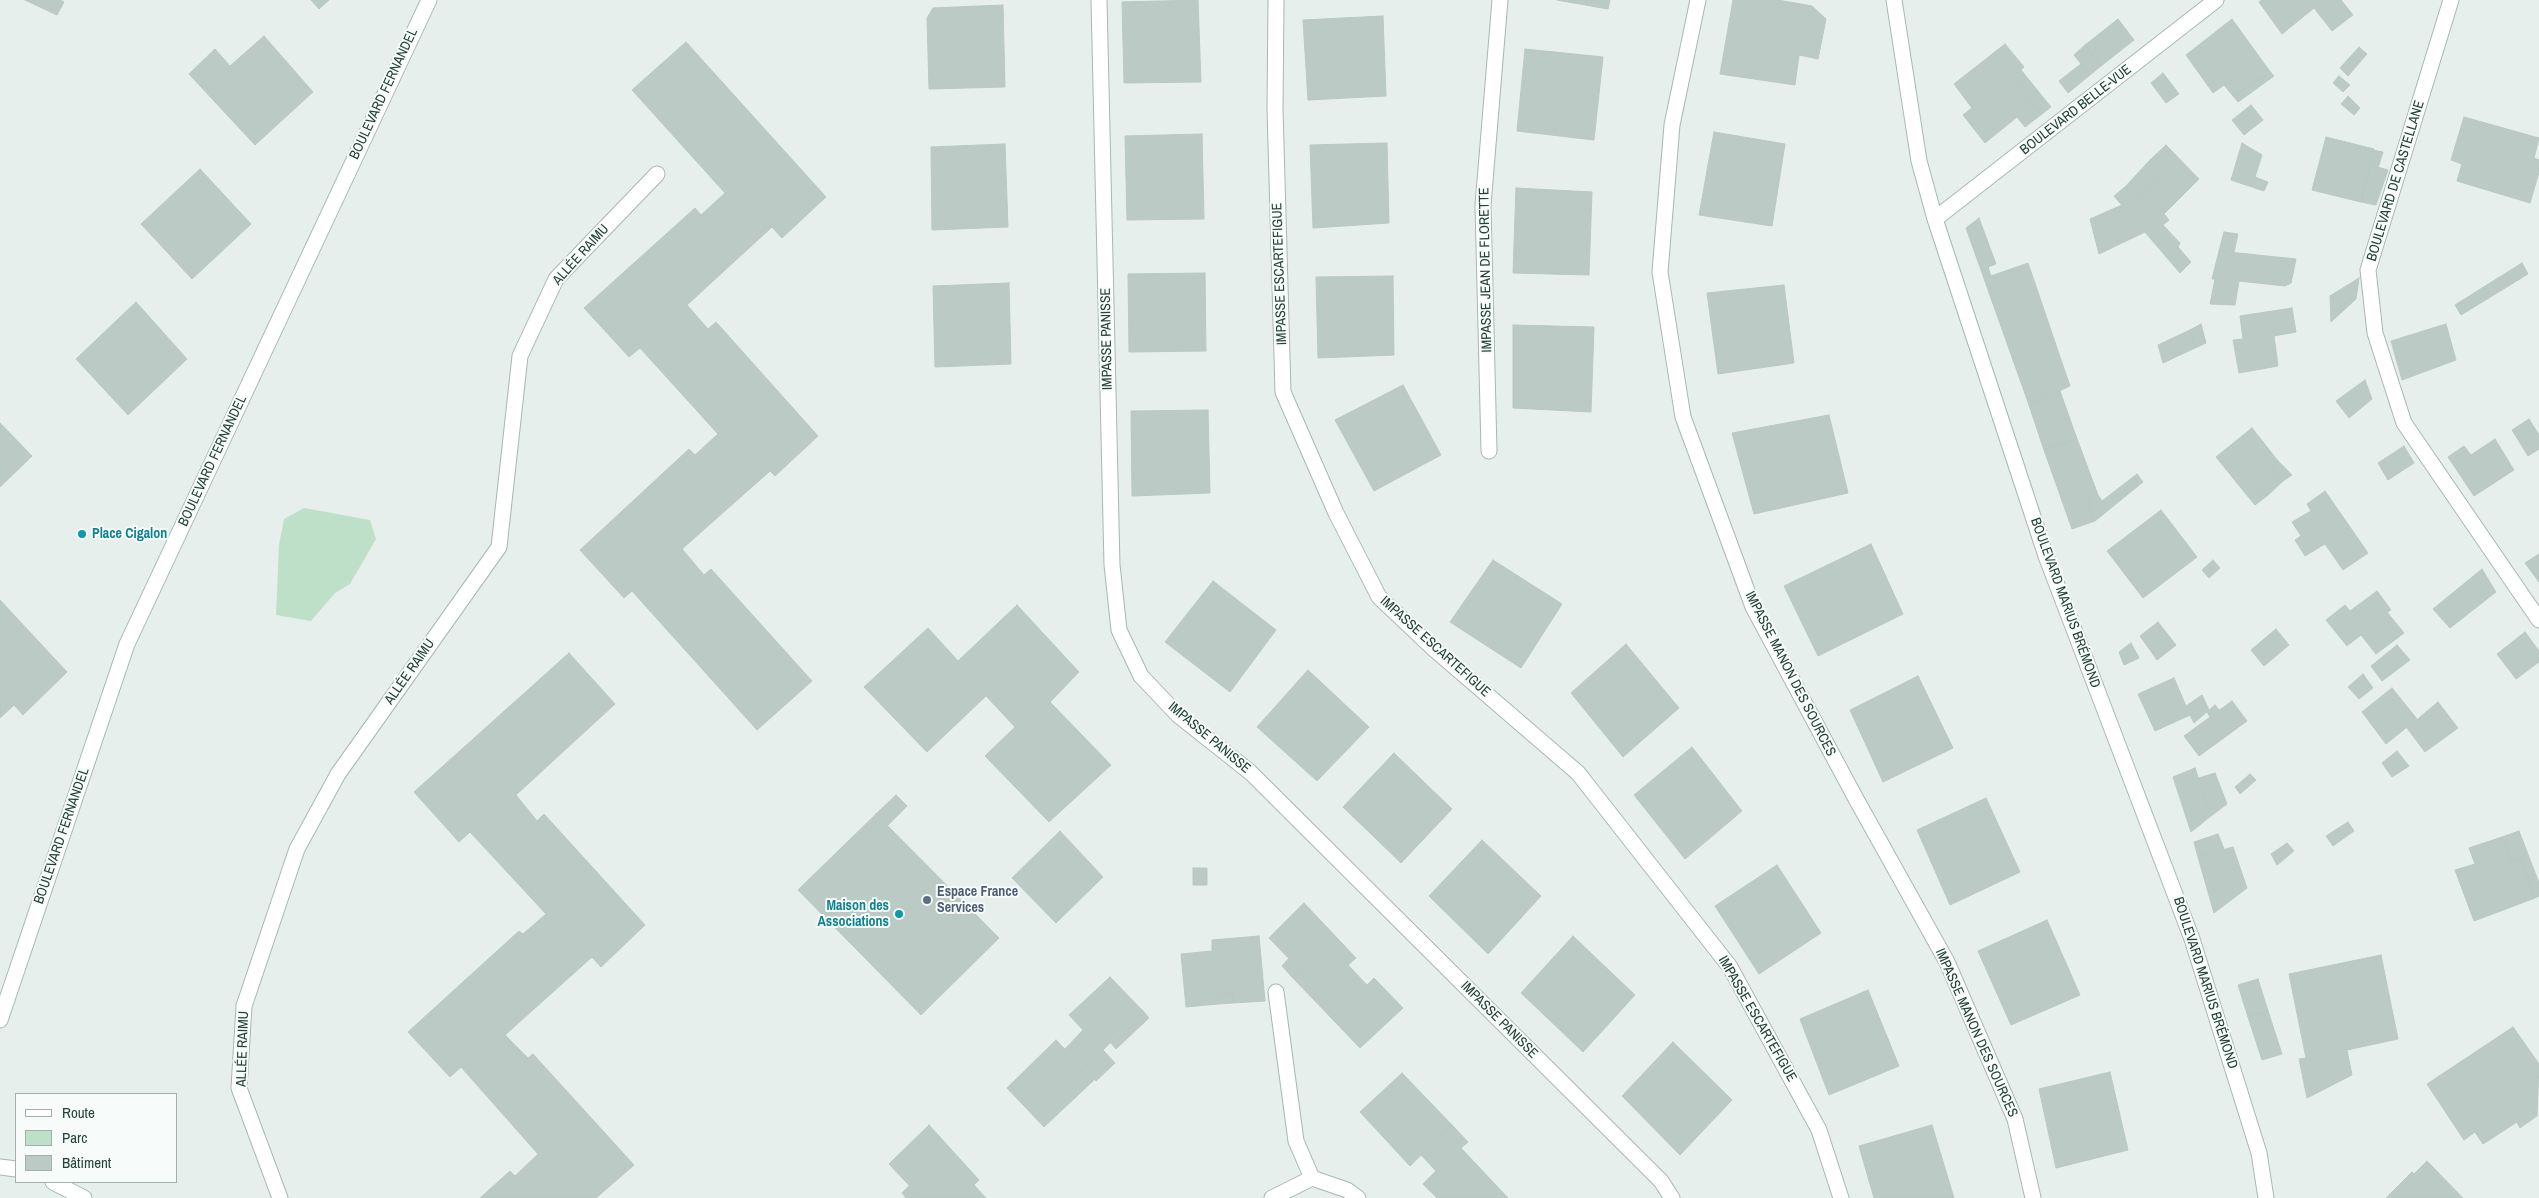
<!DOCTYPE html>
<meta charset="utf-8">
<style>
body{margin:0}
#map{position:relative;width:2539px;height:1198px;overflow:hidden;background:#e6efeb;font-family:"Archivo Narrow",sans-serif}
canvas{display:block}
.legend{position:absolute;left:15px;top:1093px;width:162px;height:90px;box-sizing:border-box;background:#f7fbf9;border:1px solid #a3b1ad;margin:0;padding:6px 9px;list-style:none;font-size:15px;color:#24423a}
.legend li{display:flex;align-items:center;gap:10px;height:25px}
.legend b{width:25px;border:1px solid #a3b1ad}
</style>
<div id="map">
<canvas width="2539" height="1198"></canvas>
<ul class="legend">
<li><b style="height:6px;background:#fff"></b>Route</li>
<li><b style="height:14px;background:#bfe0c8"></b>Parc</li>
<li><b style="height:14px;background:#bbcac4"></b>Bâtiment</li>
</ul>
</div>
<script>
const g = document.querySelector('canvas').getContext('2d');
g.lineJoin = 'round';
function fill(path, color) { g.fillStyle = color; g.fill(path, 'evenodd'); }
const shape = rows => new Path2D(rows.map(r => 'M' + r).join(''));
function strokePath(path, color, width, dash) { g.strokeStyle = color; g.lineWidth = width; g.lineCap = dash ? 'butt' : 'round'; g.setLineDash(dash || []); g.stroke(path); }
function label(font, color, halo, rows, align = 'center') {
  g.font = font + ' "Archivo Narrow",sans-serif'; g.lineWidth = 4; g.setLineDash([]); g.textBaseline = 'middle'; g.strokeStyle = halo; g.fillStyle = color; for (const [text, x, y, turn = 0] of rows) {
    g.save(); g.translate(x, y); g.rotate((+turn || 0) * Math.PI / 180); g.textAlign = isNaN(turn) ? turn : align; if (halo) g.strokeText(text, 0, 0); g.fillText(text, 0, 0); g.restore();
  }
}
fill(shape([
 [304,508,370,520,376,539,350,584,335,593,311,621,276,615,279,545,284,519]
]), '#bfe0c8');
const building = shape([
 [25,0,60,0,64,2,57,15,25,0],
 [311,0,329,0,319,9,311,0],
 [1198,0,1201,82,1124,83,1122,2,1198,0],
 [1557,0,1610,0,1608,9,1557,0],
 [1733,0,1778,0,1812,6,1826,19,1818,59,1799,55,1795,85,1720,74,1733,0],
 [2262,0,2341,0,2353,15,2332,31,2314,8,2282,34,2259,2,2262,0],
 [1003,5,1005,87,929,89,927,18,933,8,1003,5],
 [1383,16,1386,96,1308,100,1303,20,1383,16],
 [2118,19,2134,40,2101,66,2085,45,2118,19],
 [2232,19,2271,73,2233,96,2224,85,2213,93,2186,55,2232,19],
 [264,36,313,92,255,145,189,74,215,49,230,66,264,36],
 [686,42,826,197,782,238,772,227,687,305,708,329,716,322,818,436,775,476,770,471,682,549,704,575,711,569,812,681,757,730,632,591,624,598,580,550,689,449,695,455,718,434,640,348,629,357,584,308,695,208,701,215,725,193,632,90,686,42],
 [2005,44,2024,67,2012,77,2042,114,2025,127,2017,117,1985,143,1963,115,1972,108,1954,84,2005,44],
 [2085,45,2101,66,2090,75,2074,55,2085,45],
 [2359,47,2367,54,2348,76,2340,68,2359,47],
 [1525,49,1603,57,1594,140,1517,131,1525,49],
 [2081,64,2090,75,2068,93,2059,81,2081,64],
 [2021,70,2051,107,2042,114,2012,77,2021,70],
 [2163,73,2179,94,2166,103,2151,83,2163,73],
 [2271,73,2274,76,2238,102,2233,96,2271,73],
 [2339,76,2350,85,2343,92,2333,83,2339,76],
 [2348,96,2360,108,2354,115,2341,104,2348,96],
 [2251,105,2263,120,2244,135,2232,120,2251,105],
 [2464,117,2539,138,2534,158,2539,160,2539,172,2530,203,2457,181,2462,164,2451,160,2464,117],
 [1714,132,1785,144,1772,226,1699,215,1714,132],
 [1202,134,1204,219,1127,220,1125,136,1202,134],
 [2326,137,2374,149,2361,202,2312,190,2326,137],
 [1387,143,1389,223,1313,228,1310,145,1387,143],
 [2242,143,2262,155,2255,177,2268,182,2264,191,2231,180,2242,143],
 [1005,144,1008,227,932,230,931,147,1005,144],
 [2166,145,2199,179,2164,214,2169,220,2163,225,2180,243,2178,247,2191,262,2180,273,2114,196,2125,187,2137,196,2162,172,2150,160,2166,145],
 [2373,150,2383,152,2378,168,2370,165,2373,150],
 [2150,160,2162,172,2137,196,2125,187,2150,160],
 [2370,165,2388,170,2376,205,2361,202,2370,165],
 [200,169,251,224,192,279,141,224,200,169],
 [1516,188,1592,192,1589,275,1513,273,1516,188],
 [2122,205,2145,232,2099,254,2090,219,2122,205],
 [1979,218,1996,264,1988,267,1991,276,2028,263,2070,386,2029,405,1966,228,1979,218],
 [2224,232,2238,234,2234,252,2219,251,2224,232],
 [2219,251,2296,259,2291,283,2285,286,2239,281,2235,305,2210,304,2215,279,2212,279,2219,251],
 [2522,263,2528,274,2461,315,2455,305,2522,263],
 [1205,273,1206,351,1129,352,1128,274,1205,273],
 [1393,276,1394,355,1318,358,1316,277,1393,276],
 [2359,278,2356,299,2331,322,2330,296,2359,278],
 [1009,283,1011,364,935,367,933,286,1009,283],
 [1784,285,1794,363,1718,374,1707,293,1784,285],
 [136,302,187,359,128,415,76,359,136,302],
 [2292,308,2296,332,2274,336,2278,366,2239,373,2233,340,2243,339,2240,316,2292,308],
 [2201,324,2206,343,2195,348,2190,330,2201,324],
 [2446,324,2456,360,2402,380,2391,341,2446,324],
 [1513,325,1594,327,1591,412,1513,408,1513,325],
 [2190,330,2195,348,2163,363,2158,345,2190,330],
 [2365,380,2372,399,2349,418,2336,401,2365,380],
 [1403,385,1441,455,1374,491,1335,420,1403,385],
 [2060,391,2077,439,2044,450,2029,405,2060,391],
 [1208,410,1210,493,1132,496,1131,411,1208,410],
 [1829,415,1848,493,1754,514,1732,433,1829,415],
 [2529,419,2539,435,2539,449,2528,456,2512,430,2529,419],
 [0,423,32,456,0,487,0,423],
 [2252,428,2278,461,2271,467,2283,481,2267,496,2261,490,2250,499,2216,457,2252,428],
 [2077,439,2098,495,2087,498,2095,521,2072,529,2044,450,2077,439],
 [2495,439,2514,470,2474,496,2448,457,2464,446,2471,455,2495,439],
 [2404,446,2414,463,2388,480,2378,463,2404,446],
 [2278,461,2292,475,2283,481,2271,467,2278,461],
 [2137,474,2143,482,2095,521,2087,498,2098,495,2102,501,2137,474],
 [2261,490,2267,496,2255,505,2250,499,2261,490],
 [2325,491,2368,553,2343,570,2325,544,2305,556,2295,540,2301,536,2292,522,2311,511,2307,504,2325,491],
 [2161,510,2197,557,2143,598,2107,551,2161,510],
 [1871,544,1903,614,1818,656,1784,586,1871,544],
 [2539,554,2539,582,2525,563,2539,554],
 [1493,560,1562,604,1521,668,1450,622,1493,560],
 [2213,560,2220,568,2209,578,2202,570,2213,560],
 [2482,569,2496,592,2450,628,2433,609,2482,569],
 [1213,581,1276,630,1230,692,1165,642,1213,581],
 [2377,591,2391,610,2387,612,2404,633,2376,654,2361,635,2347,646,2326,620,2345,605,2350,611,2377,591],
 [0,600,67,672,23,715,14,705,0,718,0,600],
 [1017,605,1079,672,1050,702,1111,765,1049,822,985,756,1015,727,986,696,927,752,864,687,928,628,958,661,1017,605],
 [2158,622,2176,645,2157,660,2140,636,2158,622],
 [2276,629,2289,645,2264,666,2251,650,2276,629],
 [2525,632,2539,651,2539,662,2516,679,2497,654,2525,632],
 [2131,643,2139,658,2124,665,2119,652,2131,643],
 [1626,644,1679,708,1623,757,1571,693,1626,644],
 [2397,645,2410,660,2382,681,2371,666,2397,645],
 [569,653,615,704,516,795,537,821,544,814,645,925,601,967,592,957,505,1035,528,1058,533,1054,634,1165,596,1198,480,1198,510,1171,515,1176,538,1154,461,1067,450,1077,408,1032,519,931,523,934,546,914,470,832,459,842,414,792,569,653],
 [1308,670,1369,727,1317,781,1257,727,1308,670],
 [2363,674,2373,688,2359,699,2348,687,2363,674],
 [1918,676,1953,748,1883,782,1850,710,1918,676],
 [2174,678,2186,706,2202,695,2209,710,2194,723,2190,715,2155,731,2138,694,2174,678],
 [2392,688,2417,719,2386,744,2362,712,2392,688],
 [2232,701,2247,721,2199,756,2184,736,2232,701],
 [2438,702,2458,728,2425,752,2407,728,2438,702],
 [2215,705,2219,710,2210,717,2207,712,2215,705],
 [1692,747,1742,811,1685,859,1634,795,1692,747],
 [2397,751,2409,766,2392,777,2382,763,2397,751],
 [1394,753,1452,809,1401,863,1343,807,1394,753],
 [2195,768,2211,816,2191,832,2173,777,2195,768],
 [2215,773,2227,804,2211,816,2199,778,2215,773],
 [2250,774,2256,780,2240,794,2235,787,2250,774],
 [896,795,907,806,888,825,876,814,896,795],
 [1986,798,2020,872,1950,905,1917,830,1986,798],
 [876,814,999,938,921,1015,798,890,876,814],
 [2348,822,2354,831,2333,846,2326,836,2348,822],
 [1060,831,1103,877,1056,923,1012,878,1060,831],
 [2519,831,2539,883,2539,896,2535,898,2520,858,2511,861,2502,837,2519,831],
 [2218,834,2224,849,2198,857,2194,842,2218,834],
 [2502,837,2511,861,2520,858,2535,898,2474,921,2455,870,2475,864,2469,848,2502,837],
 [1482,840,1541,896,1488,954,1429,896,1482,840],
 [2287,843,2294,851,2277,865,2271,854,2287,843],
 [2233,847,2247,888,2214,913,2198,857,2233,847],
 [1777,865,1821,933,1759,974,1715,906,1777,865],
 [1193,868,1207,868,1207,885,1193,885,1193,868],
 [1304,903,1356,958,1348,965,1367,985,1374,978,1403,1008,1360,1048,1292,977,1300,970,1269,938,1304,903],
 [2047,920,2080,995,2011,1025,1978,951,2047,920],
 [1259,936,1265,1001,1233,1003,1232,993,1218,995,1218,1004,1186,1007,1181,954,1212,951,1212,940,1259,936],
 [1573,936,1635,995,1583,1052,1521,993,1573,936],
 [2381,955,2398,1039,2347,1050,2352,1075,2307,1098,2299,1059,2306,1058,2289,974,2381,955],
 [1289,958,1300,970,1292,977,1282,966,1289,958],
 [1110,977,1143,1011,1103,1050,1115,1063,1096,1081,1065,1049,1083,1030,1069,1015,1110,977],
 [2258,979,2268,1011,2248,1017,2238,985,2258,979],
 [1868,990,1899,1066,1829,1095,1800,1019,1868,990],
 [1232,993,1233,1003,1218,1004,1218,995,1232,993],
 [1143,1011,1149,1018,1116,1049,1110,1042,1143,1011],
 [2268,1011,2282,1054,2262,1060,2248,1017,2268,1011],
 [2513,1027,2539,1064,2537,1116,2520,1128,2517,1122,2483,1144,2475,1132,2464,1140,2427,1084,2513,1027],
 [1056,1040,1094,1080,1044,1127,1007,1088,1056,1040],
 [1673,1042,1732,1100,1680,1155,1622,1096,1673,1042],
 [2110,1072,2128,1150,2056,1168,2039,1089,2110,1072],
 [1402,1073,1452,1125,1410,1166,1360,1112,1402,1073],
 [929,1125,979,1180,974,1185,986,1198,921,1198,889,1164,929,1125],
 [1452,1125,1468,1142,1461,1148,1508,1198,1437,1198,1423,1184,1436,1171,1421,1155,1452,1125],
 [1932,1125,1954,1198,1874,1198,1859,1146,1932,1125],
 [2427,1161,2463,1198,2438,1198,2414,1174,2427,1161],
 [2412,1172,2438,1198,2386,1198,2412,1172],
 [909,1186,921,1198,906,1198,902,1193,909,1186]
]);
fill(building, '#bbcac4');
strokePath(building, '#b8c9c2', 1);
const street = shape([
 [1099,0,1112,565,1119,630,1141,676,1178,715,1250,772,1661,1181,1672,1198],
 [1276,0,1275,109,1283,392,1336,513,1379,597,1434,649,1578,773,1730,967,1819,1130,1841,1198],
 [1698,0,1672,125,1660,272,1683,417,1753,607,1855,797,1947,962,2015,1119,2033,1198],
 [1894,0,1919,161,1935,219,2046,556,2192,939,2259,1153,2266,1198],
 [2451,0,2368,270,2375,333,2404,423,2539,620],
 [1935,219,2216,0],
 [1489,451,1483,205,1500,0],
 [1276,992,1296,1141,1312,1178],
 [0,1020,127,644,429,0],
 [0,1167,16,1169],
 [53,1182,84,1198],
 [280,1198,239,1088,244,1006,297,849,338,774,499,547,520,356,556,279,657,174],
 [1272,1198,1312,1178,1347,1190,1358,1198]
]);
strokePath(street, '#a8b8b2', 17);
strokePath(street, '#fff', 15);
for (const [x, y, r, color] of [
 [82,534,5,"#0f9aa8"],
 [927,900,5,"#5c6f8a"],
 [899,914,5,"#0f9aa8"]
]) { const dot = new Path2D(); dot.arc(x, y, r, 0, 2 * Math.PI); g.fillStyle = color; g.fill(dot); strokePath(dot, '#f7fbf9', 2); }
label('14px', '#24423a', '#f7fbf9', [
 ["BOULEVARD FERNANDEL",384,94,-65],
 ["BOULEVARD BELLE-VUE",2076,110,-38],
 ["BOULEVARD DE CASTELLANE",2396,181,-73],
 ["ALLÉE RAIMU",581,255,-48],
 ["IMPASSE JEAN DE FLORETTE",1486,270,-91],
 ["IMPASSE ESCARTEFIGUE",1280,274,-92],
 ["IMPASSE PANISSE",1107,339,-91],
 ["BOULEVARD FERNANDEL",213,461,-65],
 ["BOULEVARD MARIUS BRÉMOND",2065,603,70],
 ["IMPASSE ESCARTEFIGUE",1435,647,42],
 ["ALLÉE RAIMU",410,672,-55],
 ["IMPASSE MANON DES SOURCES",1790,674,63],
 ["IMPASSE PANISSE",1209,738,40],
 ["BOULEVARD FERNANDEL",62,836,-71],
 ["BOULEVARD MARIUS BRÉMOND",2205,983,72],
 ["IMPASSE ESCARTEFIGUE",1757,1019,60],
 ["IMPASSE PANISSE",1499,1020,45],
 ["IMPASSE MANON DES SOURCES",1976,1033,66],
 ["ALLÉE RAIMU",243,1049,-88]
]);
label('bold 14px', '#0d838f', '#f7fbf9', [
 ["Place Cigalon",92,534],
 ["Maison des",889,906,"right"],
 ["Associations",889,922,"right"]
], 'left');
label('bold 14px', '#4e5e75', '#f7fbf9', [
 ["Espace France",937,892],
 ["Services",937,908]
], 'left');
</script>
